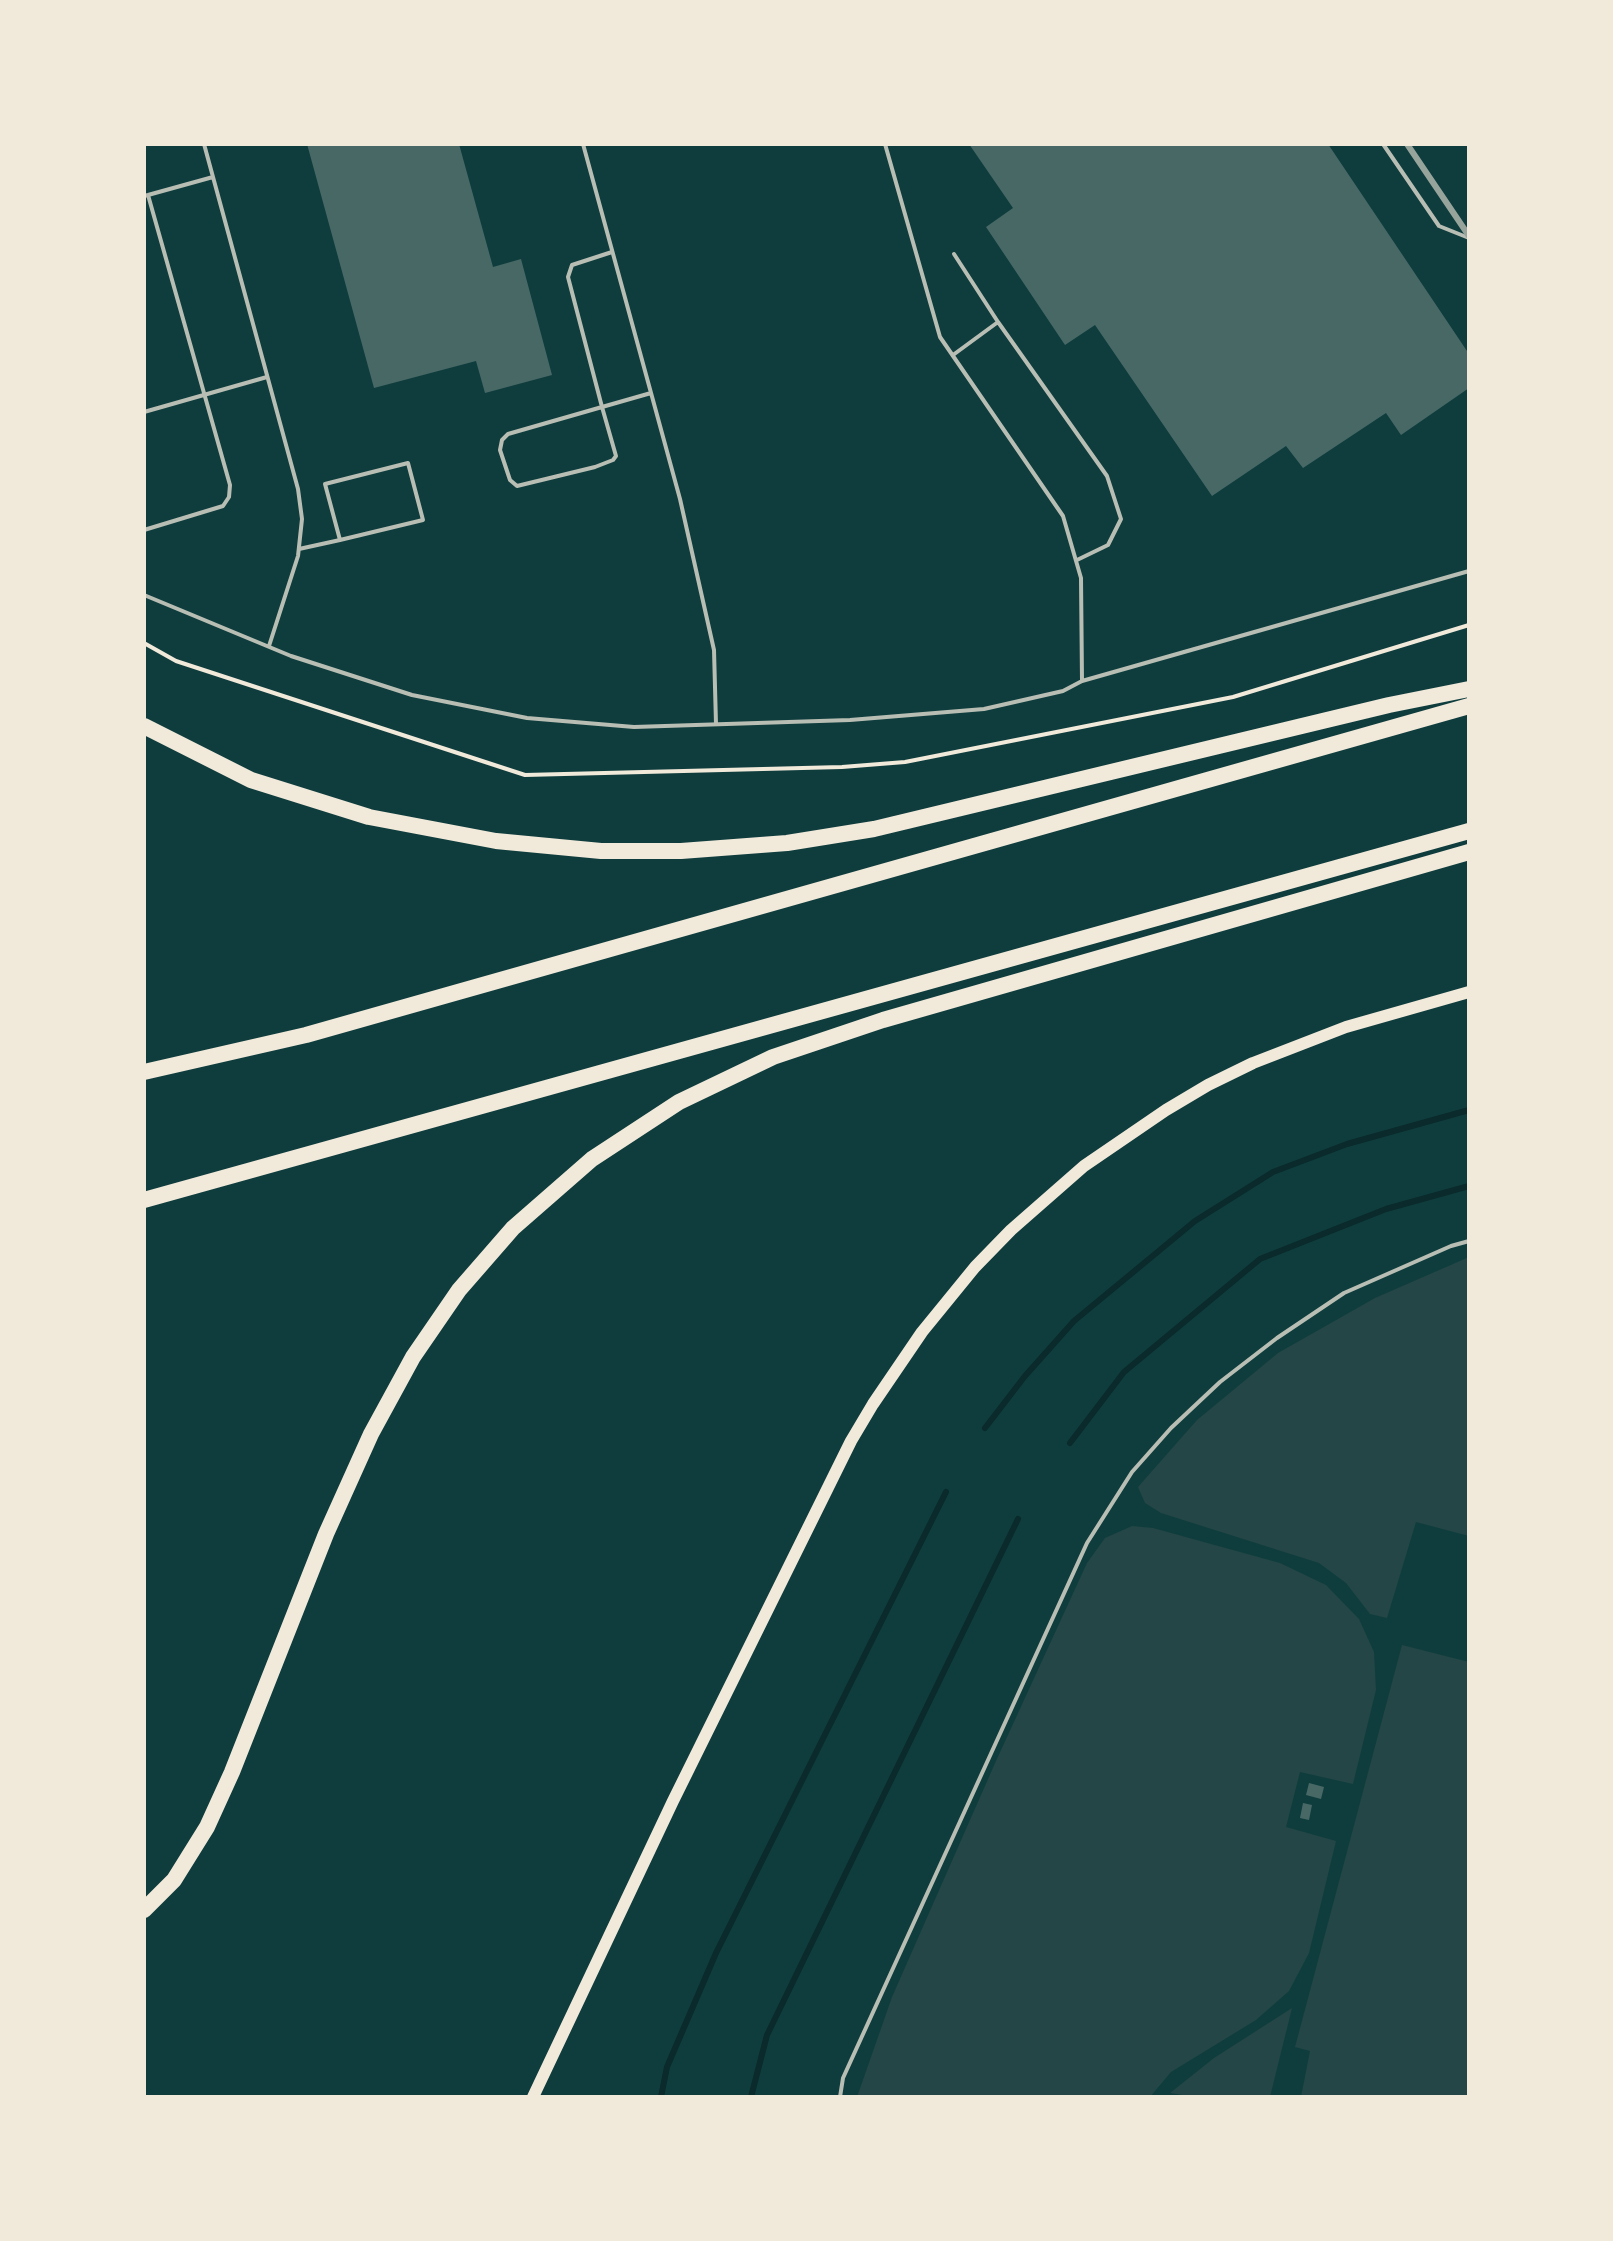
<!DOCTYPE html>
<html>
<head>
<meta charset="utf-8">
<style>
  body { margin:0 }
  #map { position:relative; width:1613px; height:2241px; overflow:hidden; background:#0f3d3e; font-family:Figtree,sans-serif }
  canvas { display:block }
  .frame { position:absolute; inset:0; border:146px solid #f1e9da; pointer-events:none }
</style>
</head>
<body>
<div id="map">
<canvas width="1613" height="2241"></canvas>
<div class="frame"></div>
</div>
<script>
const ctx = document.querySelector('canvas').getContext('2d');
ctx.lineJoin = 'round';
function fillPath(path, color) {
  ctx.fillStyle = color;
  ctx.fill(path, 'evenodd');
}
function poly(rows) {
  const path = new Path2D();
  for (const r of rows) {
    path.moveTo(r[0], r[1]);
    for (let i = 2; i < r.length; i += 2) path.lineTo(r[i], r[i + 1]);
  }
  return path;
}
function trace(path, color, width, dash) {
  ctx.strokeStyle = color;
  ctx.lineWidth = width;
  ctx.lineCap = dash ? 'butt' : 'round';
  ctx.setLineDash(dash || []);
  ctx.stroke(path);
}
const green = poly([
  [1469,1257,1469,1536,1416,1522,1387,1618,1370,1614,1346,1583,1319,1563,1161,1513,1145,1503,1138,1487,1197,1420,1278,1353,1375,1298],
  [1132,1526,1153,1528,1280,1563,1326,1585,1359,1619,1374,1652,1376,1690,1353,1784,1300,1772,1286,1827,1336,1841,1309,1953,1289,1991,1256,2020,1171,2072,1150,2097,857,2097,892,1997,996,1761,1087,1563,1105,1538],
  [1402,1645,1469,1662,1469,2097,1301,2097,1310,2051,1295,2047],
  [1292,2008,1270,2097,1195,2097,1170,2093,1214,2058]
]);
const stream = poly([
  [985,1428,1025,1376,1074,1321,1195,1221,1273,1172,1347,1144,1469,1110],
  [1070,1443,1124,1372,1260,1259,1386,1209,1469,1186],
  [661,2097,667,2067,716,1953,946,1492],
  [751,2097,767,2035,1018,1519]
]);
const building = poly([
  [307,144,459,144,493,267,521,259,552,375,485,393,476,361,374,388],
  [969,144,1328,144,1469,354,1469,388,1401,435,1386,413,1303,468,1286,446,1212,496,1095,325,1065,345,986,227,1013,208],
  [1309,1783,1324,1787,1321,1799,1306,1795],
  [1303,1803,1312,1805,1309,1820,1300,1818]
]);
const path = poly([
  [144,643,176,661,525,775,842,767,905,762,1233,697,1469,625]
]);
const service = poly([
  [204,144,298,489,302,519,298,556,269,646],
  [583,144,680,499,714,650,716,724],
  [885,144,940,337,1063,516,1081,578,1082,681],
  [1383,144,1439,226,1469,238],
  [148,195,213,177],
  [144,196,148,195,230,485,229,497,223,506,144,530],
  [612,252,572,265,568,277,602,407,616,456,613,460,595,467,517,486,510,480,500,450,502,440,508,434,602,407,651,393],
  [954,254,998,322],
  [953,355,998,322,1107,476,1121,519,1108,545,1077,560],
  [144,412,267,377],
  [299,549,340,540,423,520,408,463,325,484,340,540],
  [144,595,291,656,412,695,527,718,634,727,850,720,984,709,1063,691,1082,681,1469,571],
  [840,2097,843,2078,1087,1543,1132,1472,1171,1428,1220,1382,1277,1338,1344,1293,1451,1246,1469,1241]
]);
const secondary = poly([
  [533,2097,673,1801,851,1441,873,1404,922,1332,975,1267,1011,1230,1084,1166,1166,1110,1208,1085,1253,1063,1346,1027,1469,992]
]);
const motorway = poly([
  [144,726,251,780,369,817,496,841,601,851,681,851,787,843,874,829,1389,705,1469,689],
  [144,1072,306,1035,1469,706],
  [144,1200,1469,831],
  [144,1910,174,1880,207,1827,232,1772,326,1534,371,1434,413,1357,459,1290,513,1228,592,1159,679,1102,773,1057,883,1020,1469,852]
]);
const rail = poly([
  [1407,144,1469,236]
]);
fillPath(green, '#244646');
trace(stream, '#0a2a2b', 6);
fillPath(building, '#486865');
trace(path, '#f1e9da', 4);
trace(service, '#b8beb3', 4);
trace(secondary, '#f1e9da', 12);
trace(motorway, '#f1e9da', 16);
trace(rail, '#97a49c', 6);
</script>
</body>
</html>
